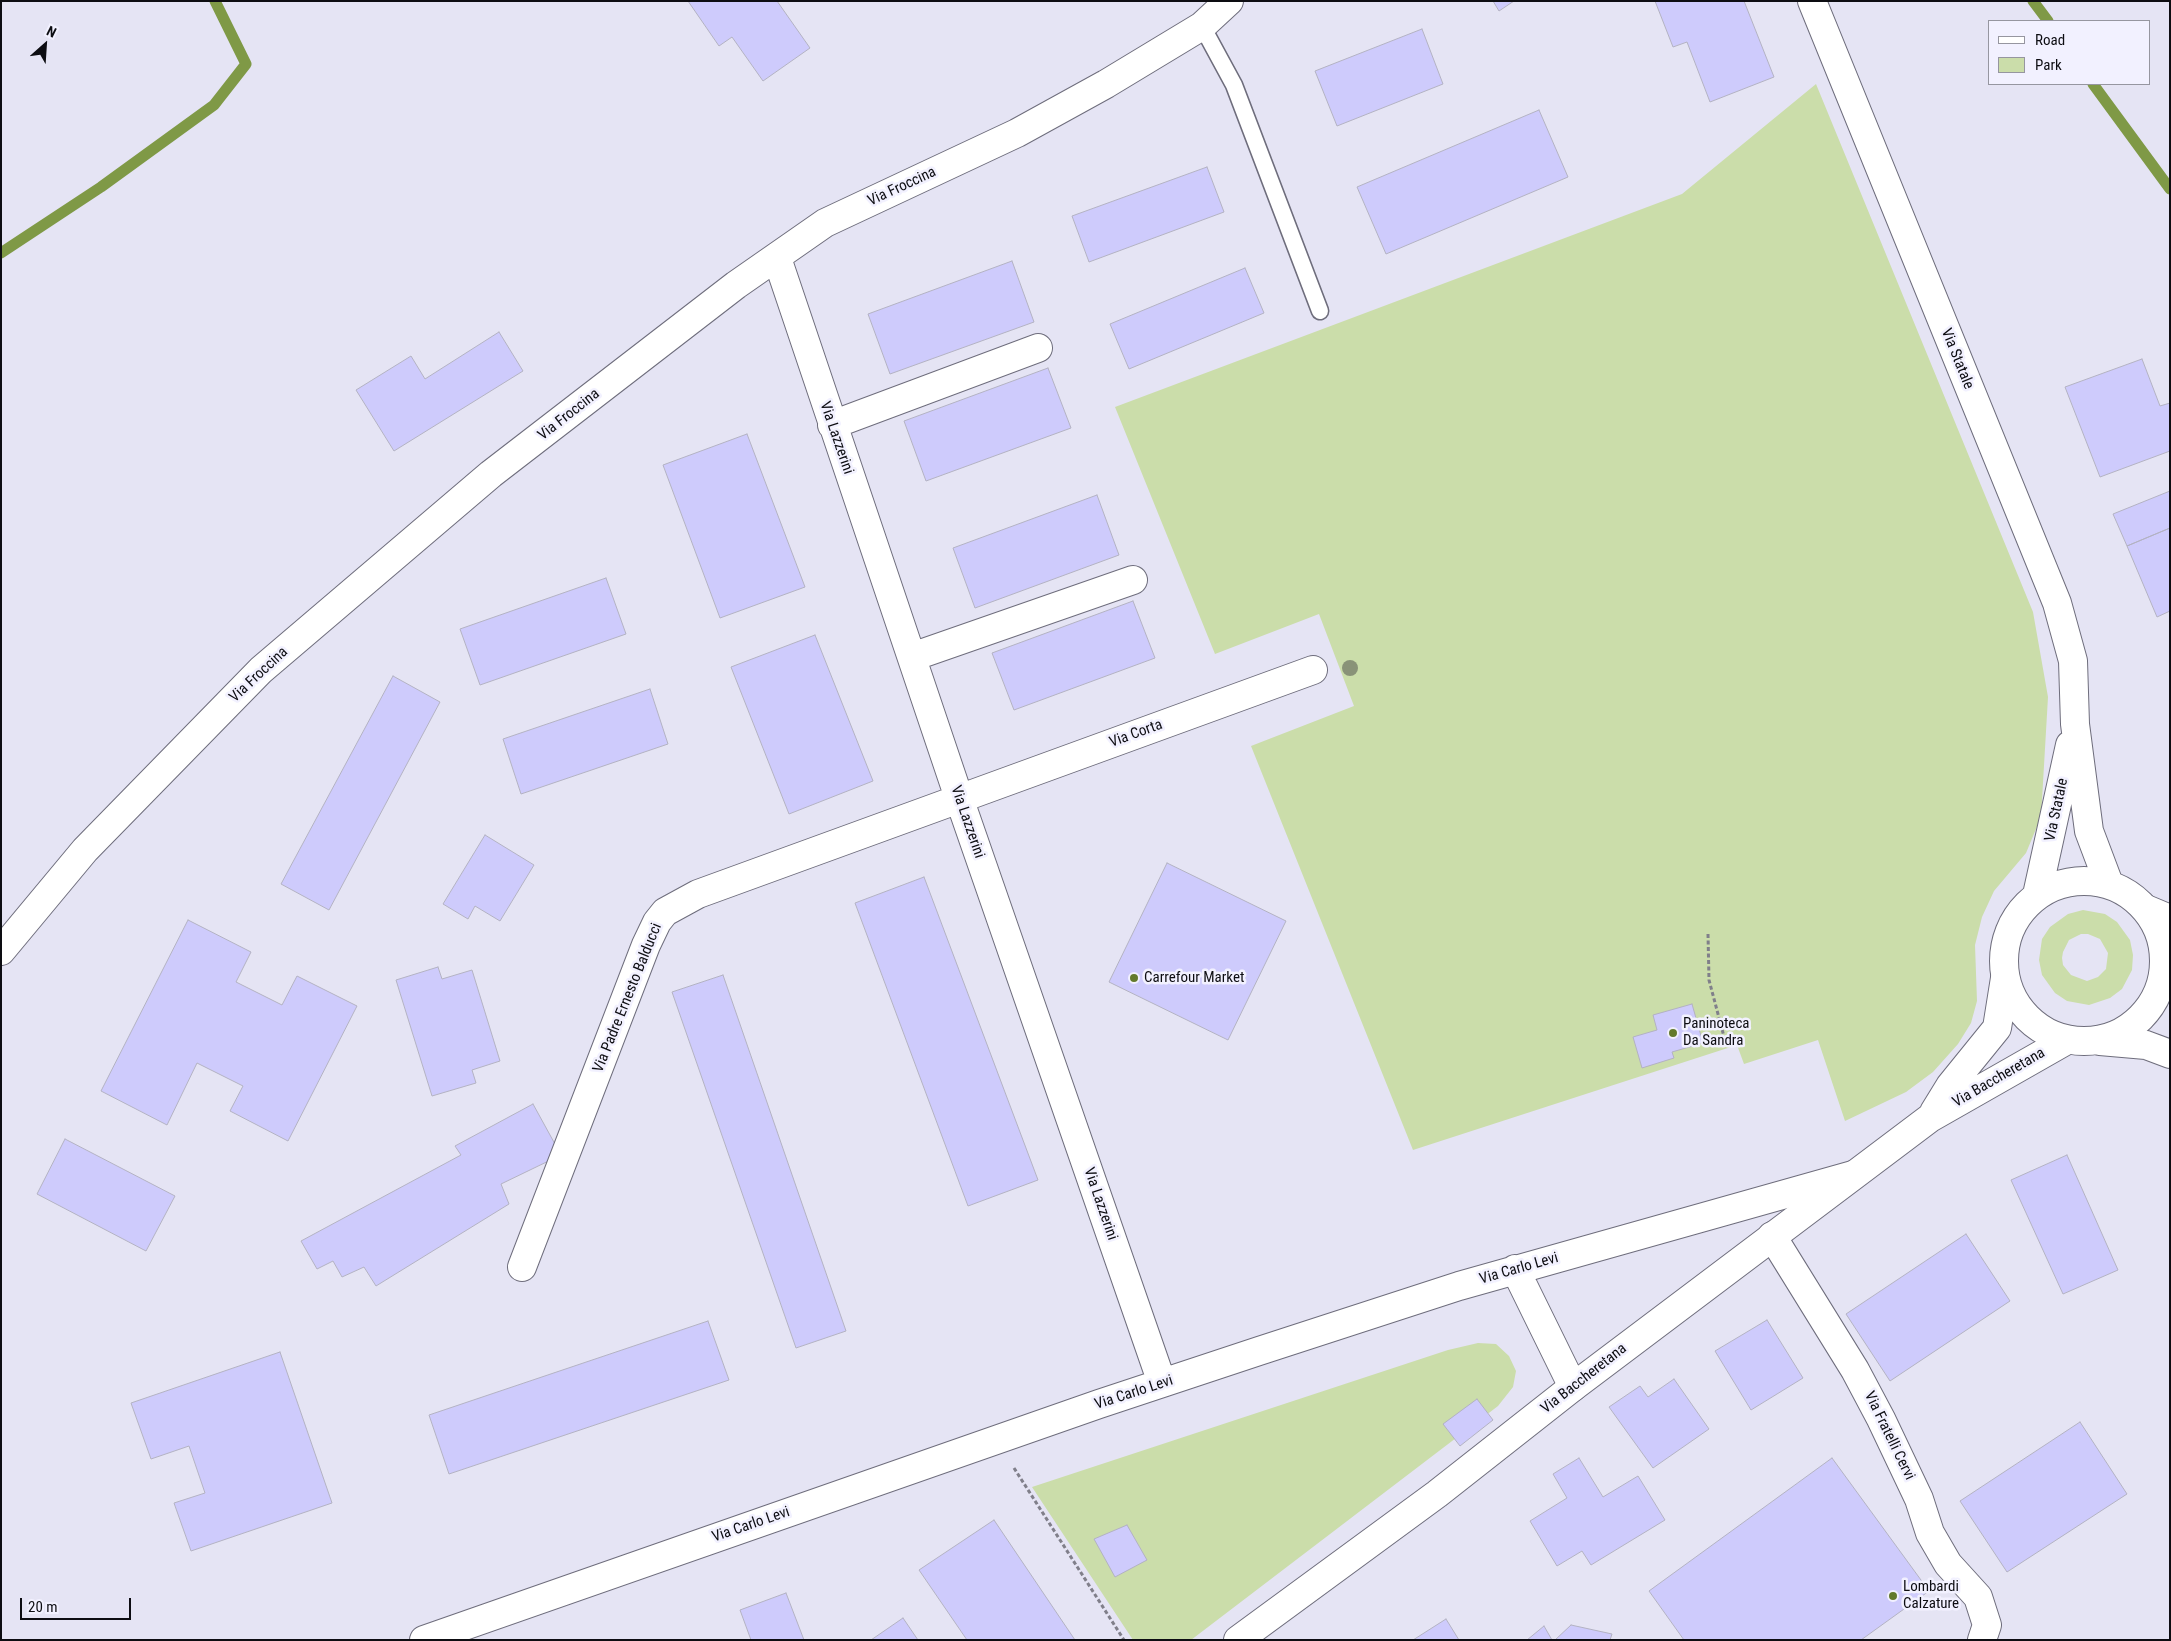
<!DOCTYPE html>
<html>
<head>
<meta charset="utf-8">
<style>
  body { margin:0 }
  #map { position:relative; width:2171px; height:1641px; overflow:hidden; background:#e5e4f4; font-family:"Roboto Condensed",sans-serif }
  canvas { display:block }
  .frame { position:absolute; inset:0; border:2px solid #0d0d12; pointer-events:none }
  .legend { position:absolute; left:1988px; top:20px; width:162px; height:65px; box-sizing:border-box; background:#f2f1ff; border:1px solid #9696a0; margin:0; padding:6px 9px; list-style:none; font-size:15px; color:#0d0d12 }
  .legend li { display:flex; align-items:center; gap:10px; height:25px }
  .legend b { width:25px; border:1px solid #9696a0 }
  .north { position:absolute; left:20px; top:20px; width:50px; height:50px; -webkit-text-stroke:4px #f2f1ff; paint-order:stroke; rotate:26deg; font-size:14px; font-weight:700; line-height:20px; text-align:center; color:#0d0d12 }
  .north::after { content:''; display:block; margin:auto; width:18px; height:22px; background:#0d0d12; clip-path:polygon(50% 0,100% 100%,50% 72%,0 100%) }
  .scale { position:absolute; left:20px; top:1598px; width:111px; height:22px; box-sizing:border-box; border:2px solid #0d0d12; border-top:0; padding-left:6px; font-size:15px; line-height:18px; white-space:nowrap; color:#0d0d12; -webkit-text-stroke:4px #f2f1ff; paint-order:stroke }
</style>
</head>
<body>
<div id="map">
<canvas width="2171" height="1641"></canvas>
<div class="frame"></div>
<ul class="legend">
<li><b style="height:6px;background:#fff"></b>Road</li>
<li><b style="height:14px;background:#cbddaa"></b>Park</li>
</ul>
<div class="north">N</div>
<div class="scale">20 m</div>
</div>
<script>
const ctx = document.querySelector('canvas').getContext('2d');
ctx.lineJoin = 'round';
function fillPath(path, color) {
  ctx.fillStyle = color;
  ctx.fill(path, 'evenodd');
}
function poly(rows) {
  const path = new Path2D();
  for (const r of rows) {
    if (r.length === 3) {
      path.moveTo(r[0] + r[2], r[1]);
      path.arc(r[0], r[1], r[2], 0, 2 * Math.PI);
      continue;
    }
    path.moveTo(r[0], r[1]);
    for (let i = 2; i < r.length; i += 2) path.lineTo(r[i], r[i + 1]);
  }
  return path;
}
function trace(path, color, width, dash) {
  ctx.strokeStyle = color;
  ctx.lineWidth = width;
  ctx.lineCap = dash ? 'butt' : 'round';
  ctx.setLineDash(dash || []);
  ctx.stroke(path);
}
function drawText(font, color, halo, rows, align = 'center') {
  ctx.font = font + ' "Roboto Condensed",sans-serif';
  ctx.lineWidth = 5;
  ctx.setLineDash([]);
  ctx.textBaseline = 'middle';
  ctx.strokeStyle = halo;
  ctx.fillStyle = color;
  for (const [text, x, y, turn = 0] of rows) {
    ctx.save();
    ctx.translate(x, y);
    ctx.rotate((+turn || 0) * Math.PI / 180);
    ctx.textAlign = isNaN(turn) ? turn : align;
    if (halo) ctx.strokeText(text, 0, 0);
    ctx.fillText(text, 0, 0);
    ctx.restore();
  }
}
const green = poly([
  [1816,84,2033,612,2048,697,2041,817,2026,853,1994,891,1982,917,1975,945,1977,1001,1971,1023,1958,1044,1933,1072,1906,1092,1845,1121,1818,1040,1744,1064,1737,1045,1413,1150,1251,746,1354,706,1319,614,1215,654,1115,407,1682,194],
  [2083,910,2105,914,2117,922,2130,940,2133,955,2132,970,2122,989,2110,998,2089,1005,2067,1001,2055,993,2042,975,2039,960,2042,939,2050,927,2068,914],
  [2081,934,2088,934,2100,939,2108,953,2106,969,2098,977,2087,981,2071,975,2063,965,2062,958,2063,952,2069,940],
  [1478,1343,1496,1344,1509,1356,1516,1371,1513,1387,1498,1406,1191,1640,1133,1640,1032,1487,1448,1350]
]);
const stream = poly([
  [2033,1,2048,21],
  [2093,84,2170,189],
  [1,253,101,187,214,105,246,64,215,1]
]);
const building = poly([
  [688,1,777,1,810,48,763,81,732,37,719,46,688,1],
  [1493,1,1514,1,1499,11,1493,1],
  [1655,1,1744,1,1774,77,1710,102,1687,42,1673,47,1655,1],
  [1422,29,1443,84,1337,126,1315,71,1422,29],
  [1539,110,1568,177,1386,254,1357,187,1539,110],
  [1207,167,1224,212,1089,262,1072,216,1207,167],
  [1012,261,1034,322,890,374,868,314,1012,261],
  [1245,268,1264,313,1129,369,1110,324,1245,268],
  [499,332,523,371,394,451,356,390,411,356,425,379,499,332],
  [2142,359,2160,406,2170,403,2170,451,2100,477,2065,387,2142,359],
  [1048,368,1071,428,926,481,904,421,1048,368],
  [747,434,805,587,720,618,663,465,747,434],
  [2170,491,2170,528,2127,546,2113,514,2170,491],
  [1097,495,1119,555,975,608,953,548,1097,495],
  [2170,528,2170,611,2157,617,2127,546,2170,528],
  [606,578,626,634,480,685,460,629,606,578],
  [1133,601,1155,658,1014,710,992,653,1133,601],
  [815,635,873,781,789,814,731,667,815,635],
  [393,676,440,702,329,910,281,884,393,676],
  [650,689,668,744,521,794,503,739,650,689],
  [485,835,534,865,500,921,475,906,468,919,443,904,485,835],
  [1167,863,1286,921,1228,1040,1109,982,1167,863],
  [924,877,1038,1180,968,1206,855,903,924,877],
  [188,920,251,952,236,982,282,1005,297,976,357,1006,288,1141,230,1111,243,1086,197,1063,167,1125,101,1091,188,920],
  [438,967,442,979,472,970,500,1061,472,1070,476,1083,432,1096,396,980,438,967],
  [723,975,846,1331,796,1348,672,992,723,975],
  [1692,1004,1703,1043,1672,1052,1674,1058,1642,1068,1633,1037,1657,1030,1653,1015,1692,1004],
  [533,1104,561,1155,501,1184,509,1204,376,1286,364,1267,342,1277,333,1261,317,1269,301,1241,461,1155,455,1146,533,1104],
  [65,1139,175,1196,146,1251,37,1194,65,1139],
  [2067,1155,2118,1270,2063,1294,2011,1180,2067,1155],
  [1966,1234,2010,1301,1890,1381,1846,1314,1966,1234],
  [1767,1320,1803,1378,1751,1410,1715,1351,1767,1320],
  [708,1321,729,1380,449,1474,429,1415,708,1321],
  [280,1352,332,1503,191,1551,174,1503,205,1493,189,1446,151,1459,131,1403,280,1352],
  [1674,1379,1709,1429,1653,1468,1609,1407,1640,1386,1648,1397,1674,1379],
  [1477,1399,1493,1420,1460,1446,1443,1424,1477,1399],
  [2080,1422,2127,1494,2007,1572,1960,1501,2080,1422],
  [1579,1458,1603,1497,1638,1476,1665,1520,1591,1565,1582,1551,1557,1566,1530,1521,1567,1498,1553,1474,1579,1458],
  [1832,1458,1929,1591,1861,1640,1684,1640,1649,1591,1832,1458],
  [994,1520,1075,1640,967,1640,919,1570,994,1520],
  [1127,1525,1147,1560,1115,1577,1094,1539,1127,1525],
  [786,1593,804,1640,751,1640,740,1610,786,1593],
  [903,1618,918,1640,871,1640,903,1618],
  [1446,1619,1459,1640,1413,1640,1446,1619],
  [1571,1625,1612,1634,1610,1640,1555,1640,1571,1625],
  [1544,1626,1552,1640,1527,1640,1544,1626]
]);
const path = poly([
  [1708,934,1709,980,1727,1048],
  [1014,1468,1124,1640]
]);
const lane = poly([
  [1202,26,1234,85,1320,311]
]);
const street = poly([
  [777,258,959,798,1162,1383],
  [832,425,1038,348],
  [912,657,1133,580],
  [2146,909,2170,919],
  [1,951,85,850,261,670,491,474,736,285,825,223,1017,133,1106,84,1202,26,1229,1],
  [2162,984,2170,981],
  [1772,1236,1855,1370,1881,1419,1919,1499,1930,1533,1948,1564,1978,1597,1987,1625,1982,1640],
  [522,1267,646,945,657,922,665,912,698,894,1313,670],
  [1515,1269,1573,1387],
  [424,1640,1099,1404,1259,1351,1459,1286,1853,1175]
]);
const secondary = poly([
  [1934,1112,1950,1086,1997,1028,2005,978],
  [1238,1640,1437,1494,1573,1387,1930,1118,2067,1040]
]);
const primary = poly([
  [1812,1,2057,603,2073,661,2075,724,2089,831,2109,884],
  [2084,961,80],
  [2037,895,2070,745],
  [2100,1041,2146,1045,2170,1054]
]);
const trees = [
  [1350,668]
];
const markers = [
  [1134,978,5,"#637a2c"],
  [1673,1033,5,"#637a2c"],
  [1893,1596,5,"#637a2c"]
];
const streetNames = [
  ["Via Froccina",902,187,-25],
  ["Via Statale",1957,359,68],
  ["Via Froccina",569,415,-38],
  ["Via Lazzerini",836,438,71],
  ["Via Froccina",259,675,-43],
  ["Via Corta",1136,734,-20],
  ["Via Statale",2057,810,-78],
  ["Via Lazzerini",967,822,71],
  ["Via Padre Ernesto Balducci",628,998,-68],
  ["Via Baccheretana",1999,1078,-30],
  ["Via Lazzerini",1100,1204,71],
  ["Via Carlo Levi",1519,1269,-16],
  ["Via Baccheretana",1584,1379,-38],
  ["Via Carlo Levi",1134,1393,-18],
  ["Via Fratelli Cervi",1889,1436,64],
  ["Via Carlo Levi",751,1525,-19]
];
const poiNames = [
  ["Carrefour Market",1144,978],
  ["Paninoteca",1683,1024],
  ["Da Sandra",1683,1041],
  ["Lombardi",1903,1587],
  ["Calzature",1903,1604]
];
fillPath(green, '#cbddaa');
trace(stream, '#7f9946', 11);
fillPath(building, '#cecbfc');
trace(building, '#b3b2c2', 1);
trace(lane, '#6e6d7c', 19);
trace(street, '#6e6d7c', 30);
trace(secondary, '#6e6d7c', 30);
trace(primary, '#6e6d7c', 30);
trace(path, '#807f8a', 3, [4, 2.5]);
trace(lane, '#fff', 16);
trace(street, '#fff', 28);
trace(secondary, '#fff', 28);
trace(primary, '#fff', 28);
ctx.fillStyle = '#899278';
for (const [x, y] of trees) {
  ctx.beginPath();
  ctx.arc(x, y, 8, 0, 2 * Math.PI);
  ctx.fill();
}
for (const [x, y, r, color] of markers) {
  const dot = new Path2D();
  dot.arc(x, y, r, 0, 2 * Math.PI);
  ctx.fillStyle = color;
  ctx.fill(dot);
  trace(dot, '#f2f1ff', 2);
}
drawText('15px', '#0d0d12', '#f2f1ff', streetNames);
drawText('15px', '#0d0d12', '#f2f1ff', poiNames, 'left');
</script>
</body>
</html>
